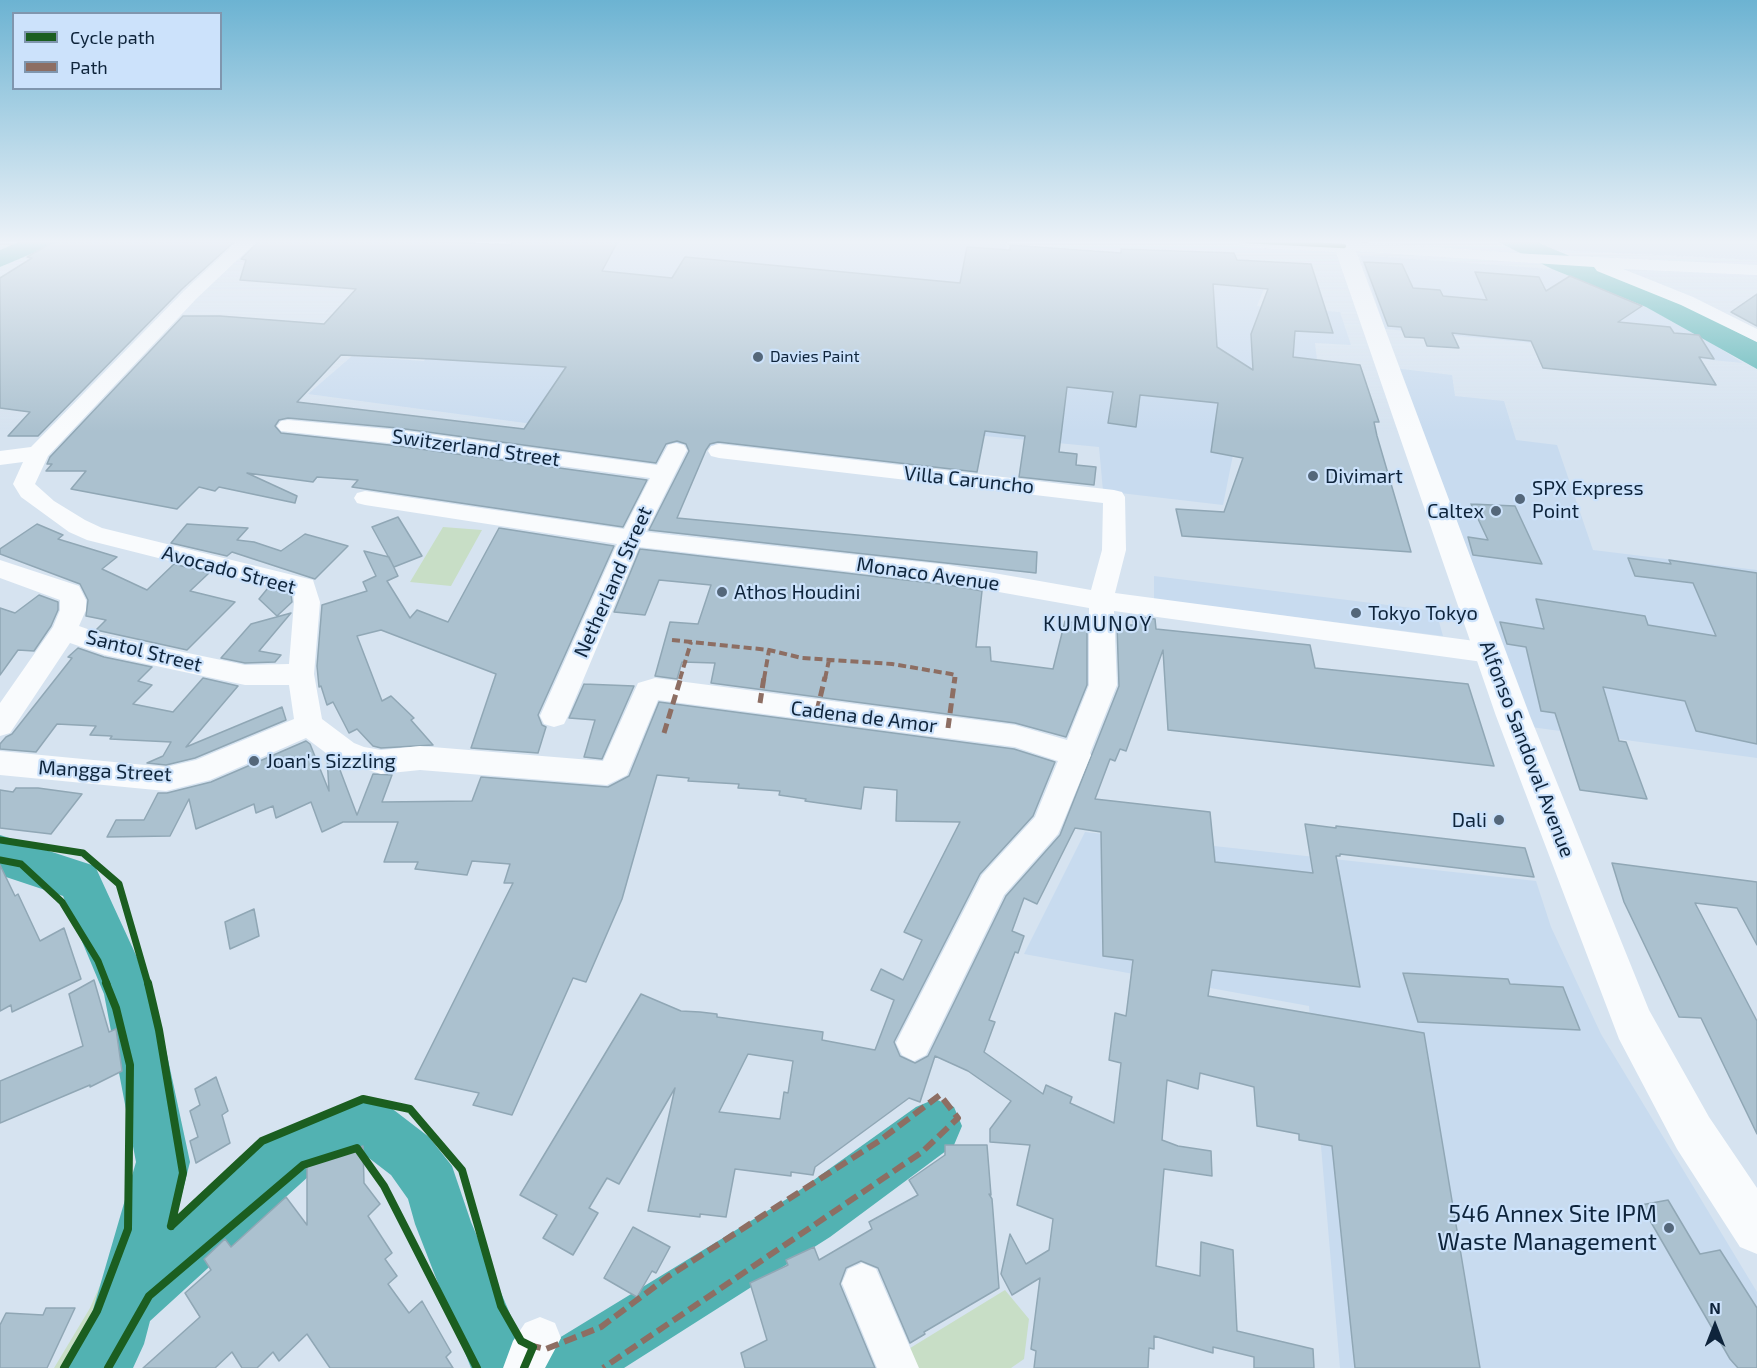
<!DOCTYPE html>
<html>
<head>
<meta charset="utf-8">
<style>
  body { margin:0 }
  #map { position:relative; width:1757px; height:1368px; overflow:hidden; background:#d6e3f0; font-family:"Exo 2",sans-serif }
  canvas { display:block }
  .legend { position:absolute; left:12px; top:12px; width:210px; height:78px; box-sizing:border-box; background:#cce2fb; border:2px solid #8096ae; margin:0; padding:8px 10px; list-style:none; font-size:18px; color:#0e243b }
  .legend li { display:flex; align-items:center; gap:12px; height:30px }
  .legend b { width:30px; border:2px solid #8096ae }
  .north { position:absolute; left:1685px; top:1296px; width:60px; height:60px; -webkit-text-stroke:4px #cce2fb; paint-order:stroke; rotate:0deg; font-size:16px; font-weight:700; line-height:24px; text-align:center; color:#0e243b }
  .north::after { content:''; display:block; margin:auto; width:21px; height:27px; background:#0e243b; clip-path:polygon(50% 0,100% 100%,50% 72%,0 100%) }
</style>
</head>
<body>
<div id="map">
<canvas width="1757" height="1368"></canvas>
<ul class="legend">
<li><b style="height:8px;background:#1b5e20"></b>Cycle path</li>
<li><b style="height:8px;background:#8d6e63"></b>Path</li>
</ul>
<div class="north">N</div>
</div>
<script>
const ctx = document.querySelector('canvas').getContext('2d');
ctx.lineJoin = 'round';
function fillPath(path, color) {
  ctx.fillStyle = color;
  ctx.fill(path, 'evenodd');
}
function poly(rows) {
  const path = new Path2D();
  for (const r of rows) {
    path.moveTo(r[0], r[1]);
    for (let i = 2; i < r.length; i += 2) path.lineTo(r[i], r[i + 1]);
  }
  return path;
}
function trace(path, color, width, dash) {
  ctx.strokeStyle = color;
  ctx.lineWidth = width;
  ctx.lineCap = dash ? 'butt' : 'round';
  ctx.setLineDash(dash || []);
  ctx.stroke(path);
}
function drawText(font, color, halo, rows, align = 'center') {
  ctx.font = font + ' "Exo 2",sans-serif';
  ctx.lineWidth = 4.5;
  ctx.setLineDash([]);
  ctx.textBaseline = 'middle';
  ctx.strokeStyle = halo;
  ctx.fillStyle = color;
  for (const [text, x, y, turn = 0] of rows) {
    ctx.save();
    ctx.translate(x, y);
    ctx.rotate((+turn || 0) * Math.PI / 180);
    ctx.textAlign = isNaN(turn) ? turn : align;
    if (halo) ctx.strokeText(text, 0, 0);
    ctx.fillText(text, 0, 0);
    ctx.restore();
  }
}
const built = poly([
  [507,241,1007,241,1004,265,1264,289,1257,306,1340,312,1351,345,1315,343,1326,436,1240,420,1223,505,1103,491,1099,447,944,432,732,407,713,448,308,394,352,356,424,361],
  [1534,241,1757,241,1757,260,1555,250],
  [1360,255,1552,269,1646,307,1699,335,1743,363,1385,329],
  [1394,368,1452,375,1455,396,1504,401,1516,440,1557,445,1593,550,1757,570,1757,758,1531,727,1462,535],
  [1154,576,1436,611,1443,636,1154,599],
  [1085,832,1536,881,1551,927,1601,1034,1757,1292,1757,1368,1340,1368,1309,1006,1024,954]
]);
const green = poly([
  [443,527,482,530,451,586,410,582],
  [112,1258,128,1258,111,1307,77,1368,54,1368,90,1308],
  [1005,1290,1029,1319,1024,1359,1011,1368,908,1368,902,1353]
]);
const water = poly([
  [1496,241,1534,241,1675,300,1757,342,1757,369,1646,307,1552,269]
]);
const river = poly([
  [21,241,53,241,50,246,0,267,0,250,21,241],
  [0,835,95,866,146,977,154,994,190,1162,175,1221,274,1135,371,1099,390,1107,429,1137,452,1166,471,1222,533,1368,471,1368,415,1224,408,1199,391,1175,365,1155,310,1175,150,1321,144,1344,133,1368,63,1368,72,1346,88,1327,136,1162,104,994,63,896,0,875,0,835],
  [935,1099,954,1107,962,1126,954,1145,830,1237,624,1368,537,1368,546,1346,790,1197,916,1107,935,1099]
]);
const building = poly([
  [59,241,234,242,182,289,38,436,8,436,30,412,0,408,0,278,32,258,27,257,50,244,59,241],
  [259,241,423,241,511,245,514,241,618,241,602,271,672,278,685,257,960,283,967,247,1010,250,1010,245,1121,253,1121,249,1234,253,1237,260,1311,264,1333,333,1295,331,1293,357,1360,365,1379,422,1374,422,1377,436,1411,552,1182,536,1176,509,1224,512,1243,458,1211,452,1218,403,1140,395,1136,427,1108,423,1113,392,1067,387,1059,452,1077,454,1076,465,1096,467,1094,485,1019,477,1025,436,985,431,977,472,718,442,710,444,706,450,677,518,1037,552,1036,573,649,530,689,451,686,444,677,441,666,444,656,463,398,428,288,418,279,420,275,426,281,433,398,446,647,480,623,527,352,487,358,480,317,477,313,482,247,473,297,496,295,503,219,487,215,491,199,487,177,509,71,489,86,471,46,471,52,464,47,464,50,457,183,316,220,316,324,324,356,289,240,280,246,260,241,259,259,241],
  [1213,284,1268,289,1251,334,1253,370,1217,347,1213,284],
  [341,355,432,359,566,367,524,429,297,402,341,355],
  [1364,262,1402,264,1413,288,1440,290,1443,296,1487,300,1475,272,1539,277,1546,291,1570,276,1642,306,1618,322,1670,327,1674,333,1699,335,1714,359,1699,357,1716,385,1543,368,1531,341,1452,333,1459,348,1427,346,1424,338,1405,337,1401,327,1388,326,1364,262],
  [1757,294,1757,326,1731,312,1757,294],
  [1471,504,1515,506,1542,564,1473,555,1468,537,1488,540,1471,504],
  [398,517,422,556,394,567,372,527,398,517],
  [37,524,63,535,58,539,117,557,102,569,147,590,174,564,209,573,190,591,235,602,187,650,96,630,106,620,86,616,88,600,80,584,0,554,0,549,37,524],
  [187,524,248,528,237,540,254,542,281,551,305,534,348,546,315,579,232,552,227,556,171,543,187,524],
  [499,528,614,546,538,715,542,725,546,727,538,753,471,748,496,674,381,630,357,636,382,701,391,696,414,718,411,720,433,745,381,748,373,746,357,729,349,733,333,702,327,705,321,686,319,687,317,666,322,605,367,591,363,582,376,576,364,551,389,557,398,576,387,581,410,618,417,610,448,622,499,528],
  [640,549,948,585,982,591,976,647,990,647,991,661,1053,669,1065,621,1087,625,1087,685,1066,737,1015,723,711,683,715,663,682,662,677,679,655,676,670,622,698,624,711,585,659,580,645,615,614,612,640,549],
  [1628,558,1671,564,1669,560,1757,573,1757,744,1696,731,1685,701,1603,687,1619,741,1626,742,1647,799,1580,790,1555,713,1541,711,1526,647,1507,644,1500,622,1544,629,1536,599,1645,616,1648,625,1716,636,1693,583,1635,576,1628,558],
  [268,588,291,594,292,602,277,616,259,599,268,588],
  [39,595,58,602,58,610,51,626,34,651,18,650,0,675,0,608,15,613,39,595],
  [291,613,259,651,281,655,275,662,245,663,221,658,251,624,291,613],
  [1132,616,1155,619,1156,629,1310,645,1315,668,1468,684,1494,766,1168,730,1163,650,1126,751,1120,749,1115,761,1110,759,1095,799,1210,812,1215,862,1313,873,1305,824,1336,828,1336,826,1525,848,1534,877,1340,854,1340,856,1336,856,1360,987,1212,970,1208,996,1424,1033,1480,1368,1355,1368,1332,1146,1299,1140,1299,1134,1257,1126,1254,1087,1200,1073,1198,1089,1167,1080,1162,1140,1178,1146,1211,1151,1212,1176,1164,1169,1156,1266,1200,1276,1201,1242,1233,1250,1237,1331,1313,1349,1314,1368,1254,1368,1254,1357,1213,1347,1213,1353,1154,1336,1154,1349,1149,1348,1148,1368,1034,1368,1036,1351,1031,1349,1040,1278,1012,1295,1001,1274,1010,1234,1026,1264,1049,1250,1053,1219,1017,1205,1030,1145,990,1142,990,1129,1011,1101,968,1071,935,1056,920,1102,909,1098,815,1167,813,1175,791,1172,791,1176,735,1169,726,1217,700,1214,700,1217,648,1211,675,1088,619,1184,607,1178,589,1208,598,1213,573,1255,543,1238,557,1215,520,1195,641,994,681,1011,700,1012,717,1014,717,1017,823,1032,822,1040,875,1050,894,1000,871,990,881,969,903,980,922,940,904,932,960,822,896,821,897,790,864,787,861,809,805,801,806,799,779,795,780,791,738,788,739,784,688,781,689,778,657,775,622,899,586,982,573,978,512,1115,473,1105,479,1093,415,1079,513,883,504,883,510,864,472,861,467,875,415,869,418,862,384,862,398,822,343,822,322,832,311,802,276,818,273,806,256,813,254,804,196,829,189,799,170,836,107,837,116,820,144,820,158,793,167,793,211,782,306,741,310,744,329,791,327,756,337,762,357,815,373,774,392,775,382,802,472,801,481,777,608,787,629,776,659,702,1014,749,1055,762,1033,816,980,874,894,1042,900,1056,915,1063,928,1056,1006,896,1060,835,1119,686,1117,625,1134,625,1132,616],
  [1075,828,1101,832,1103,956,1133,960,1126,1016,1115,1013,1109,1060,1121,1063,1114,1123,1070,1103,1072,1097,1046,1085,1043,1094,984,1052,995,1022,989,1020,1015,952,1018,953,1024,936,1012,931,1024,898,1037,904,1075,828],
  [748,1054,793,1061,788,1093,784,1092,780,1119,719,1112,748,1054],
  [78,648,104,657,152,667,138,681,152,685,133,704,173,712,203,678,238,686,186,747,282,707,286,720,195,758,166,765,147,763,163,756,171,742,110,739,112,736,90,735,96,726,57,724,36,752,0,749,0,744,6,737,12,734,72,658,68,657,78,648],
  [584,684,634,686,602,759,584,757,595,720,569,718,584,684],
  [16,788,38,788,82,794,51,834,0,828,0,790,13,792,16,788],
  [1612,863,1757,882,1757,945,1737,908,1695,903,1757,1021,1757,1134,1701,1018,1679,1017,1624,902,1612,863],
  [0,865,15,896,18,894,40,941,64,928,81,979,12,1012,11,1005,0,1011,0,865],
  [254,909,259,936,230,949,225,922,254,909],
  [1403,973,1508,979,1510,984,1563,987,1580,1030,1418,1022,1403,973],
  [94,980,109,1032,116,1029,122,1071,90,1087,90,1085,0,1123,0,1081,83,1046,69,994,94,980],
  [216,1077,228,1111,222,1115,230,1143,196,1163,190,1141,198,1137,190,1111,200,1105,195,1089,216,1077],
  [945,1145,987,1145,991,1195,989,1194,992,1199,999,1288,924,1332,925,1334,910,1343,878,1268,861,1261,846,1268,840,1284,875,1368,745,1368,741,1353,767,1340,750,1283,788,1265,786,1260,814,1247,819,1260,872,1229,869,1222,918,1195,909,1180,945,1155,945,1145],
  [363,1146,364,1183,380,1204,368,1216,392,1253,385,1259,397,1276,388,1284,409,1313,422,1301,451,1352,446,1357,453,1368,330,1368,307,1334,279,1361,273,1352,257,1368,242,1368,232,1352,215,1368,143,1368,200,1317,185,1293,211,1270,204,1259,225,1239,231,1247,286,1197,307,1225,307,1165,363,1146],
  [1668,1200,1700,1254,1720,1250,1757,1308,1757,1368,1738,1368,1730,1359,1641,1205,1668,1200],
  [633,1227,670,1247,656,1273,652,1271,637,1297,604,1278,633,1227],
  [46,1308,75,1308,47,1368,0,1368,0,1325,6,1313,43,1315,46,1308]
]);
const minor = poly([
  [238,241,257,241,196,299,48,456,35,484,54,501,85,520,102,528,313,580,320,602,314,674,322,719,354,743,364,747,381,750,420,746,603,761,638,683,655,678,1015,725,1067,740,1089,685,1089,608,948,583,639,547,568,716,564,724,554,727,544,724,540,716,617,544,365,505,357,503,354,498,357,493,365,491,624,529,650,478,398,444,281,431,277,426,281,421,288,420,398,430,657,465,668,445,676,443,684,445,687,450,646,532,948,565,1091,590,1102,550,1103,503,719,458,711,456,708,451,711,446,719,444,1114,490,1122,492,1125,497,1126,550,1115,593,1490,643,1499,646,1503,653,1499,660,1490,663,1114,611,1117,685,1090,753,1091,755,1062,825,1058,834,1004,895,926,1055,914,1061,902,1055,896,1043,902,1031,982,875,1035,817,1058,761,1015,747,658,700,627,775,607,785,420,770,381,774,334,759,306,738,210,780,166,791,0,775,0,751,166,767,196,760,294,719,289,685,245,685,105,655,70,643,10,733,0,736,0,703,53,627,60,610,60,600,0,578,0,560,79,586,86,600,86,610,79,626,107,636,245,665,289,664,294,602,293,592,87,540,69,532,21,497,13,484,23,462,0,465,0,451,31,447,184,291,238,241],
  [1344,241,1531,254,1757,265,1757,275,1623,269,1693,297,1757,329,1757,342,1681,305,1597,271,1594,267,1338,250,1335,246,1338,242,1344,241],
  [862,1263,876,1269,919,1368,877,1368,842,1283,848,1269,862,1263],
  [540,1317,555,1323,561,1338,545,1368,503,1368,513,1341,525,1323,540,1317]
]);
const major = poly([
  [1237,241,1348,241,1354,246,1530,716,1649,1010,1709,1117,1757,1188,1757,1254,1740,1247,1677,1149,1619,1039,1496,716,1336,252,1247,247,1240,245,1237,241]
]);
const quietFar2 = poly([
  [672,640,769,650,802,658,892,664,951,674,955,675,955,679],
  [680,679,691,642],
  [764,679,769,650],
  [825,679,829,660]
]);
const quietFar1 = poly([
  [760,703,764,677],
  [817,711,825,677],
  [948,728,955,677],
  [664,733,681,677]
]);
const quiet = poly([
  [528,1345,546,1349,601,1327,669,1276,879,1141,940,1095,958,1118,922,1152,603,1368]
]);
const cyclewayFar2 = poly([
  [1247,241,1344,246]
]);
const cyclewayFar1 = poly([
  [0,840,83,853,119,884,148,984],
  [0,860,21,864,62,902,98,961,107,984]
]);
const cycleway = poly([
  [148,983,159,1030,183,1173,171,1226],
  [171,1226,262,1141,363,1099,410,1109,462,1170,501,1306,521,1341,533,1347,524,1368],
  [64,1368,97,1311,128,1229,130,1065,116,1008,106,983],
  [108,1368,149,1296,303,1165,357,1148,384,1186,477,1368]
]);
const markers = [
  [758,357,6,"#54677a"],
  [1313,476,6,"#54677a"],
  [1520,499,6,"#54677a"],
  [1496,511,6,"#54677a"],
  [722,592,6,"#54677a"],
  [1356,613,6,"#54677a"],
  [254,761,6,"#54677a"],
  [1499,820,6,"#54677a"],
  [1669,1228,6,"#54677a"]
];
const farPoinames = [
  ["Davies Paint",770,357]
];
const streetNames = [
  ["Switzerland Street",476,448,8],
  ["Villa Caruncho",969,480,6],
  ["Avocado Street",229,570,15],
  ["Monaco Avenue",928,574,8],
  ["Netherland Street",613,582,-66],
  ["Santol Street",144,651,14],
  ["Cadena de Amor",864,717,7],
  ["Alfonso Sandoval Avenue",1527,749,69],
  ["Mangga Street",105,771,3]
];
const poiNames = [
  ["Divimart",1325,476],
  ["SPX Express",1532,488],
  ["Point",1532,511],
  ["Caltex",1484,511,"right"],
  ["Athos Houdini",734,592],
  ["Tokyo Tokyo",1368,613],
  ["Joan's Sizzling",266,761],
  ["Dali",1487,820,"right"]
];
const neighbourhoodNames = [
  ["KUMUNOY",1098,624]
];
const nearPoinames = [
  ["546 Annex Site IPM",1657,1214],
  ["Waste Management",1657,1242]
];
fillPath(built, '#c8dbef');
fillPath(green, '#c8dec6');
fillPath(water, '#52b2b2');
fillPath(river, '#52b2b2');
fillPath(building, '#abc1cf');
trace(building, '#90a7b5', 1.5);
fillPath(minor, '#f9fbfd');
fillPath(major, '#f9fbfd');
trace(quietFar2, '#8d6e63', 4, [8, 4]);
trace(quietFar1, '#8d6e63', 5, [10, 5]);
trace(quiet, '#8d6e63', 6, [13, 6]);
trace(cyclewayFar2, '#1b5e20', 4.5);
trace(cyclewayFar1, '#1b5e20', 7);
trace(cycleway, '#1b5e20', 8);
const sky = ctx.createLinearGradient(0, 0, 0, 432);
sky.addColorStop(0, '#6cb3d2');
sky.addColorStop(0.56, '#edf2f8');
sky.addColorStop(1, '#edf2f800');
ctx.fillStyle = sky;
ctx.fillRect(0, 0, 1757, 432);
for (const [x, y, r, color] of markers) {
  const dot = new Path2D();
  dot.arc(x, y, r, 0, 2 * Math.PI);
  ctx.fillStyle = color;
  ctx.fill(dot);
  trace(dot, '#cce2fb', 2);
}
drawText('16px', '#0e243b', '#cce2fb', farPoinames, 'left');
drawText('20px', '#0e243b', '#cce2fb', streetNames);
drawText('20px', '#0e243b', '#cce2fb', poiNames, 'left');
ctx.letterSpacing = '1.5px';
drawText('21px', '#0e243b', '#cce2fb', neighbourhoodNames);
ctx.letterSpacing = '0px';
drawText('24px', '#0e243b', '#cce2fb', nearPoinames, 'right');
</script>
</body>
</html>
